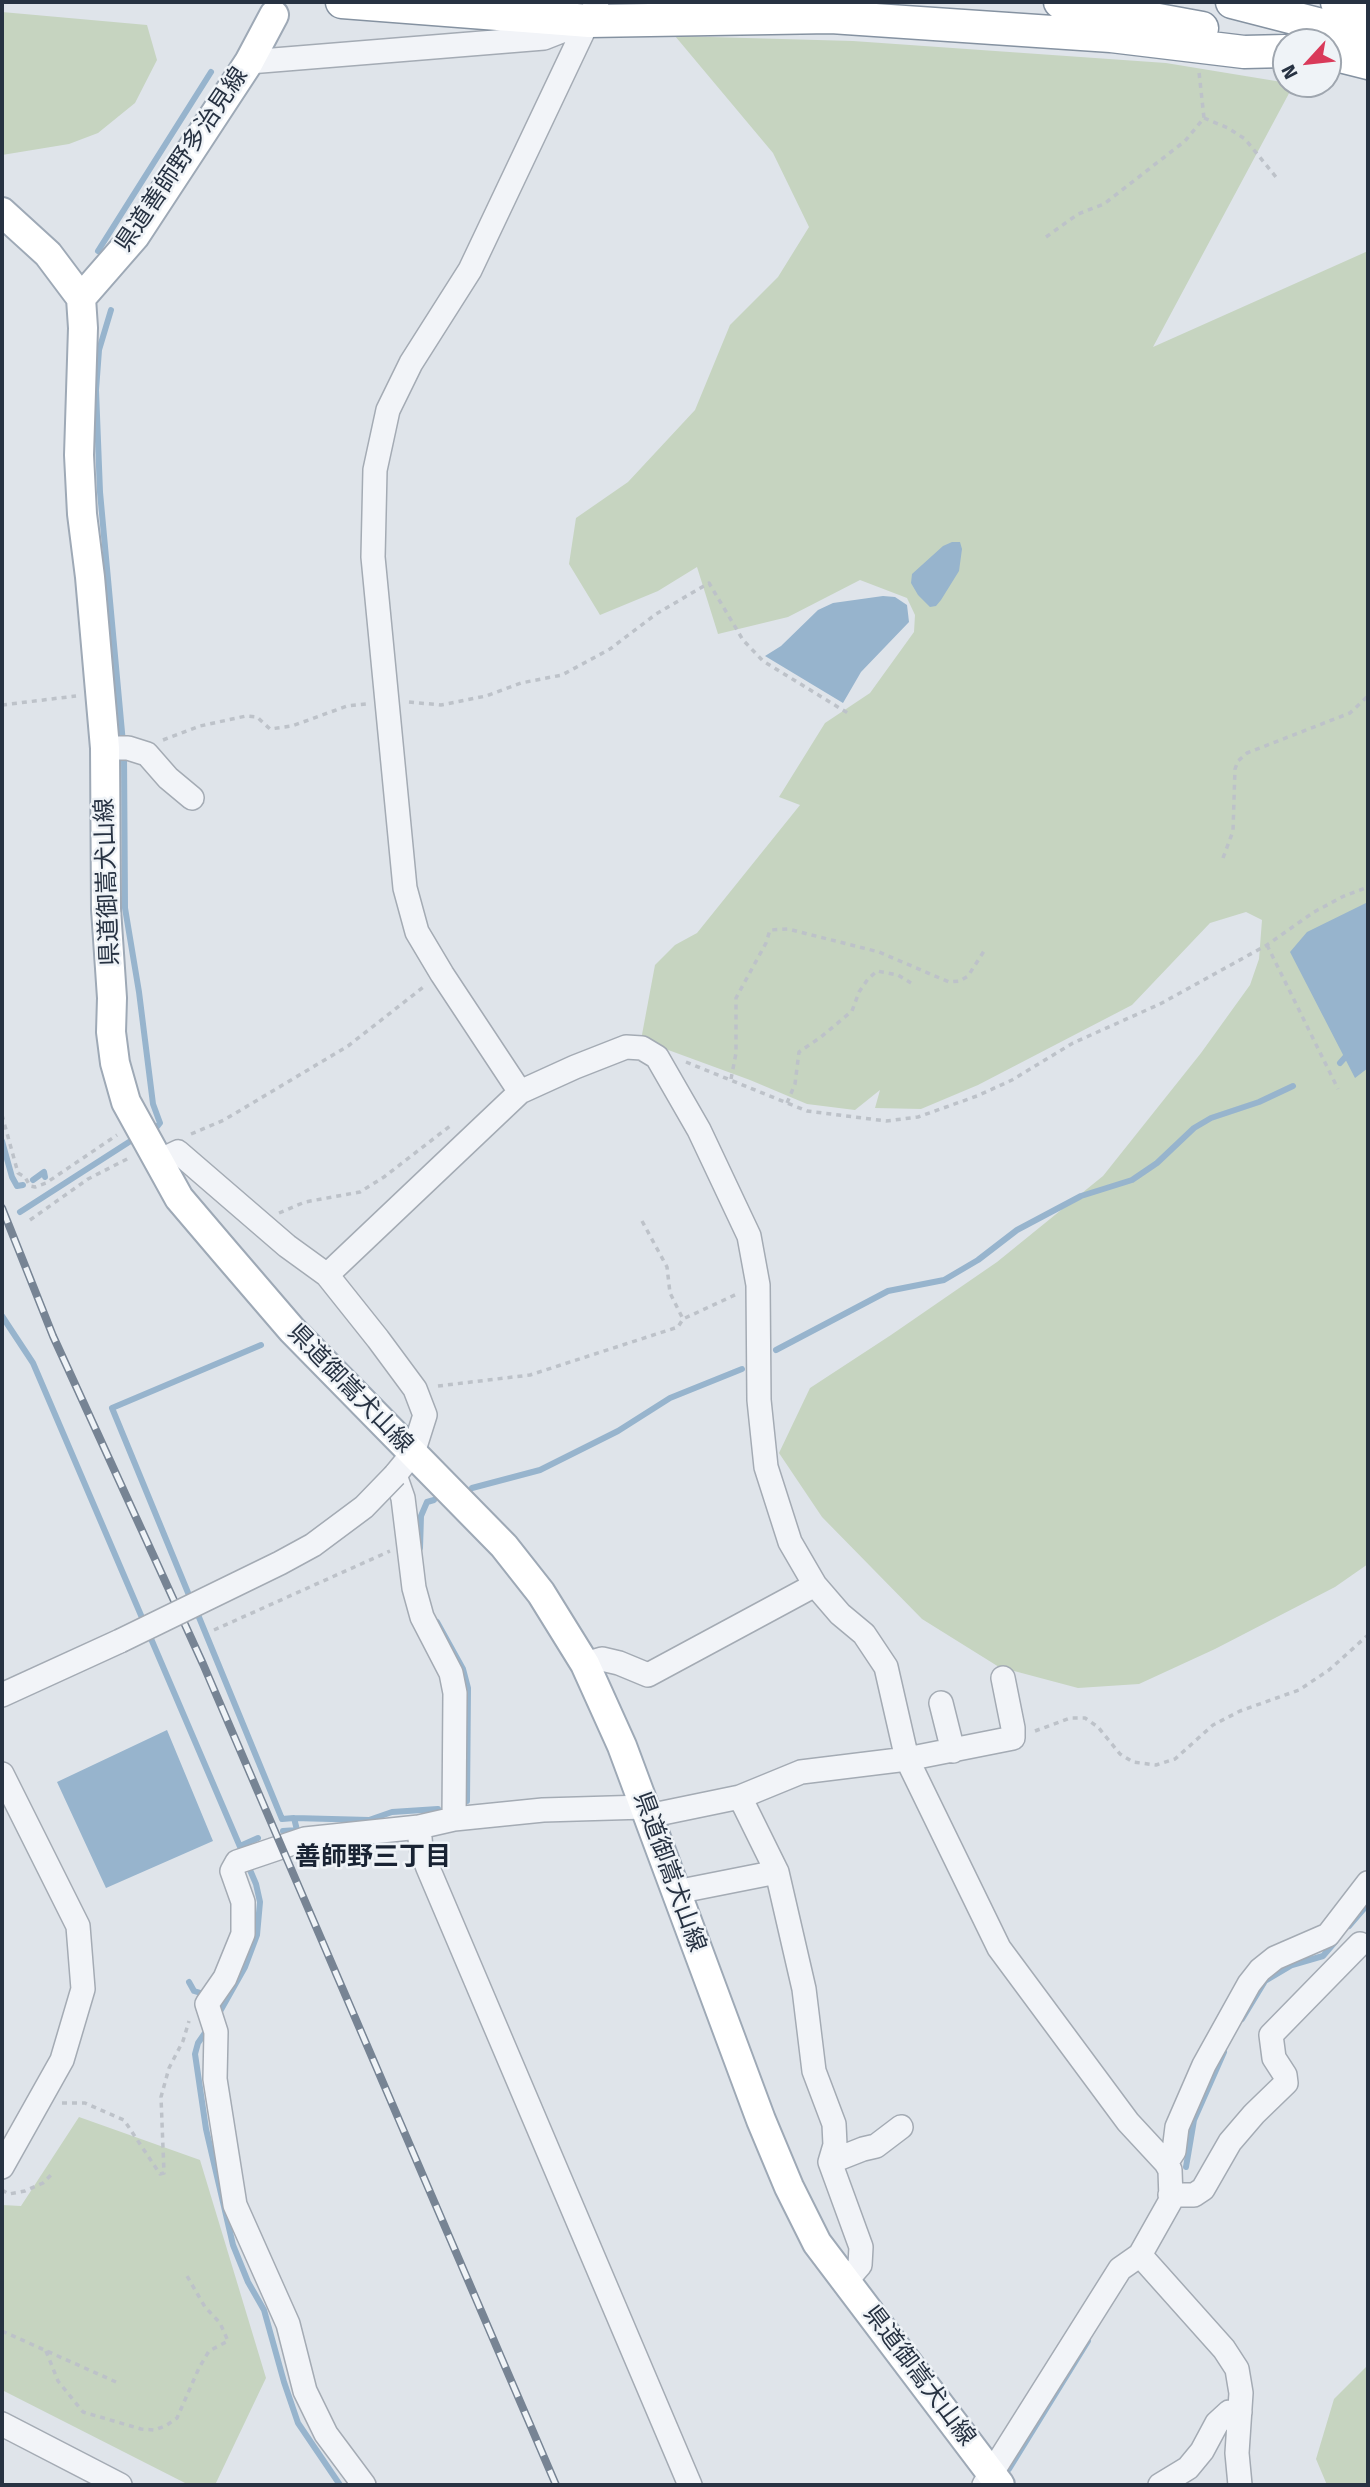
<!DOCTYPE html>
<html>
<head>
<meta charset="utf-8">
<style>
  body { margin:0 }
  #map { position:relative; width:1370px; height:2487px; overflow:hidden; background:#dfe4ea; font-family:"Fira Sans",sans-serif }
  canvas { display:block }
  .frame { position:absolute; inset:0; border:4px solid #273242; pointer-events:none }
  .north { position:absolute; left:1272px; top:28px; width:70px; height:70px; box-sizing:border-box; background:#eff3f7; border:2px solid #9fa6af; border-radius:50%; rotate:243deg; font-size:19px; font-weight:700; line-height:28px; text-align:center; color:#273242 }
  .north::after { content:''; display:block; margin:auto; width:24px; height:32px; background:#d93a5a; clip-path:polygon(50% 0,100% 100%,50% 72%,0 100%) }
</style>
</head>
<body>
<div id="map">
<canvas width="1370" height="2487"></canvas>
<div class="frame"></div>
<div class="north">N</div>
</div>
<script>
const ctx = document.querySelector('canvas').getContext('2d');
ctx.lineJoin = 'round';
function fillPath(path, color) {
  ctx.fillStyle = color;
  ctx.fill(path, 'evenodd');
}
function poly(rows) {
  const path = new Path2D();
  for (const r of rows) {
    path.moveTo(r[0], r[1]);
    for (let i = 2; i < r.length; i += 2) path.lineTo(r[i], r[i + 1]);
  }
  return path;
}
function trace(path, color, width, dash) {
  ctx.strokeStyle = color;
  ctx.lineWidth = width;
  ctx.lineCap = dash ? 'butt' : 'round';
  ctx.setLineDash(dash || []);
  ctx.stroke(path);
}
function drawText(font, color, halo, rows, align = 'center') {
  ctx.font = font + ' "Fira Sans","Noto Sans JP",sans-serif';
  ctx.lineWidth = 5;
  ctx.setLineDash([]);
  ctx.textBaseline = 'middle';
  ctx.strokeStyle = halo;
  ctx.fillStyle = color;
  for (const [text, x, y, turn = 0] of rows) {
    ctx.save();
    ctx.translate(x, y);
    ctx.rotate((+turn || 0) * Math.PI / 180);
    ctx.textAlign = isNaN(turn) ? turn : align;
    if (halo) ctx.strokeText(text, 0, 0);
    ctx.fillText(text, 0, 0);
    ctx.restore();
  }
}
const green = poly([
  [2,12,147,25,157,60,135,103,98,133,69,144,2,155],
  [675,36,853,41,1166,63,1294,84,1153,347,1368,251,1368,1564,1335,1587,1215,1649,1139,1684,1078,1688,999,1667,922,1619,822,1517,779,1453,810,1388,891,1335,997,1262,1103,1176,1201,1053,1250,985,1259,959,1262,920,1246,912,1210,923,1132,1005,978,1085,921,1109,875,1108,880,1090,855,1110,807,1104,750,1080,641,1040,655,965,675,945,697,933,800,805,779,797,825,723,870,693,914,632,915,615,907,598,860,580,788,617,718,634,697,567,658,591,600,615,569,564,576,518,628,482,695,410,730,325,778,277,809,227,773,153],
  [79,2117,200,2160,266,2378,215,2485,189,2485,2,2390,2,2205,21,2206],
  [1368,2365,1368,2485,1327,2485,1316,2459,1334,2399]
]);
const water = poly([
  [952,542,960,542,962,549,959,571,941,600,936,606,930,607,918,595,911,583,912,574,943,546],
  [883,596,895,597,907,605,909,622,861,672,843,703,765,656,781,646,818,610,833,603],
  [1368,902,1368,1068,1355,1078,1290,952,1307,932],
  [167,1730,213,1841,106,1888,57,1782]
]);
const stream = poly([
  [98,251,211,72],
  [111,310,99,350,96,390,100,492,123,743],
  [124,753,125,908,139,992,153,1104,160,1123,156,1128],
  [1340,1063,1348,1054],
  [2,1141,12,1177,17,1186,23,1185],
  [33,1180,44,1172,45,1177],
  [20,1212,129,1142],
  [2,1316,33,1363,256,1884,260,1902,257,1935,245,1967,218,2015],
  [776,1350,888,1291,944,1280,978,1260,1017,1230,1081,1196,1132,1180,1157,1163,1194,1128,1211,1118,1259,1102,1293,1086],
  [472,1488,540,1470,618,1431,670,1398,742,1369],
  [420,1548,421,1516,427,1502,434,1500],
  [191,1600,112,1408,261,1345],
  [196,1610,282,1819,294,1818,297,1830,283,1831],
  [437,1622,463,1669,468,1688,467,1801],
  [294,1818,369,1820,392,1812,438,1809],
  [240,1846,258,1838],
  [1349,1926,1368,1904],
  [189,1982,194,1991,204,1994],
  [1242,2019,1265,1981,1292,1965,1323,1956,1335,1942],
  [207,2030,198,2043,195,2054,206,2129,233,2245,248,2282,264,2310,284,2382,298,2423,340,2485],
  [1186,2167,1194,2120,1224,2052],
  [1009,2469,1088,2341]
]);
const path = poly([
  [1204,118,1228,128,1245,139,1276,177],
  [1046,237,1078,214,1104,204,1185,141,1204,118,1199,72],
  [409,702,441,705,486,696,521,683,562,675,610,649,656,614,709,583,743,640,763,661,851,715],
  [2,705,76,696],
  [163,740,200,726,246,716,257,717,270,729,292,726,347,706,366,704],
  [1223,858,1233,831,1235,769,1238,761,1247,753,1350,713,1368,696],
  [1267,945,1338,1089],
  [686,1062,807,1111,886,1121,918,1117,977,1096,1012,1080,1073,1043,1160,1004,1267,945,1314,912,1344,896,1368,887],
  [731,1079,736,1053,736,998,766,943,770,930,788,929,879,952,949,982,960,981,968,976,986,948],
  [787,1103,795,1084,799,1052,821,1037,852,1011,859,992,868,979,877,971,898,975,911,983],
  [2,1115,18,1173,25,1177,30,1186,35,1187,46,1183,117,1135],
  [191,1134,224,1120,348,1046,426,985],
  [279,1213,305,1202,360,1192,384,1177,450,1126],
  [30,1220,88,1179,129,1158],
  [642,1221,667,1267,670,1293,683,1319],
  [438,1386,530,1375,678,1327,683,1319,737,1294],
  [214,1630,390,1551],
  [1035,1731,1070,1718,1085,1718,1098,1727,1120,1754,1133,1762,1156,1765,1175,1759,1213,1725,1240,1711,1299,1690,1329,1670,1368,1635],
  [62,2103,85,2103,124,2120,160,2174,164,2173,161,2097,169,2068,183,2041,189,2021],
  [2,2190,9,2194,25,2191,43,2183,54,2172],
  [2,2331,116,2382],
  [46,2351,58,2381,83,2412,141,2429,155,2430,167,2425,177,2418,199,2368,209,2351,228,2341,220,2323,205,2307,187,2276]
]);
const minor = poly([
  [249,62,544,38,582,23],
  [105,748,128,748,147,754,168,778,192,798],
  [520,1092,442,974,417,932,405,888,373,557,375,470,388,410,411,363,470,270,597,2],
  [157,1162,178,1152,287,1246,327,1275],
  [585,1664,602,1659,619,1663,648,1675,815,1585],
  [2,1695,120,1641],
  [941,1703,953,1751],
  [2,1774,78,1926,83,1989,62,2060,2,2167],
  [740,1797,777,1872,804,1989,814,2071,834,2124,835,2145,830,2162,861,2247,860,2265,847,2280],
  [648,1816,740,1797,801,1772,907,1759,1013,1738,1013,1728,1003,1678],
  [454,1819,455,1693,451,1673,422,1617,414,1588,403,1498,395,1475,413,1453,425,1415,415,1389,378,1339,327,1275,520,1092,575,1067,626,1047,642,1048,657,1057,699,1130,749,1236,758,1285,759,1400,766,1467,790,1542,815,1585,840,1614,864,1634,886,1667,907,1759,999,1948,1128,2122,1166,2163,1170,2170,1171,2200,1140,2255,1224,2349,1237,2369,1241,2393,1237,2453,1240,2485],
  [419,1827,421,1849,428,1868,690,2485],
  [676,1892,777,1872],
  [830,2162,863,2149,876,2146,901,2127],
  [1166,2163,1174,2151,1177,2127,1204,2065,1249,1984,1260,1970,1275,1958,1328,1935,1368,1883],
  [1170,2195,1194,2195,1203,2189,1230,2142,1254,2114,1286,2083,1285,2075,1274,2058,1271,2035,1360,1944],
  [2,2424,120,2485],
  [364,2485,326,2434,305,2391,288,2324,235,2205,215,2079,216,2032,207,2004,225,1978,243,1934,243,1902,232,1871,237,1862,305,1839,419,1827,454,1819,543,1810,645,1807],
  [984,2485,1120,2269,1140,2255],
  [1160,2485,1188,2468,1202,2451,1217,2423,1229,2412,1240,2412]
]);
const major = poly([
  [2,212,48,254,81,298,83,328,79,455,82,514,90,577,105,748,106,909,112,998,111,1032,115,1063,126,1102,179,1198,225,1252,292,1330,504,1546,541,1593,585,1664,622,1746,761,2120,789,2187,817,2243,1000,2485],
  [81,298,135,236,249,62,274,15]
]);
const highway = poly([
  [342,2,589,21,831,17,1111,36,1244,52,1286,51],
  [1060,2,1202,28],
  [1232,2,1368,37],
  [1337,2,1368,12],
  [1328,53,1368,63]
]);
const rail = poly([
  [2,1208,53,1336,203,1664,556,2485]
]);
const minorBridge = poly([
  [120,1641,280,1563,313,1545,364,1507,395,1475]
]);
const streetNames = [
  ["県道善師野多治見線",182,160,-56],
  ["県道御嵩犬山線",108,882,-92],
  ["県道御嵩犬山線",350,1389,46],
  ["県道御嵩犬山線",669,1872,70],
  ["県道御嵩犬山線",919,2376,53]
];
const neighbourhoodNames = [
  ["善師野三丁目",373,1858]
];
fillPath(green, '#c6d4c0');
fillPath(water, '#97b4cd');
trace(stream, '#97b4cd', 6);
trace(minor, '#a4abb4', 26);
trace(major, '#9ea9b6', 32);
trace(highway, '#8592a1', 35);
trace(path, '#bdc2c9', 3.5, [5, 5]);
trace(minor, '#f2f4f8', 23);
trace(major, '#fff', 28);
trace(highway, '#fff', 32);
trace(rail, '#778494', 8);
trace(rail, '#eff3f7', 5, [16]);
trace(minorBridge, '#a4abb4', 26, []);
trace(minorBridge, '#f2f4f8', 23);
drawText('24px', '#273242', '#eff3f7', streetNames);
drawText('bold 26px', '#192333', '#eff3f7', neighbourhoodNames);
</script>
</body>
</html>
